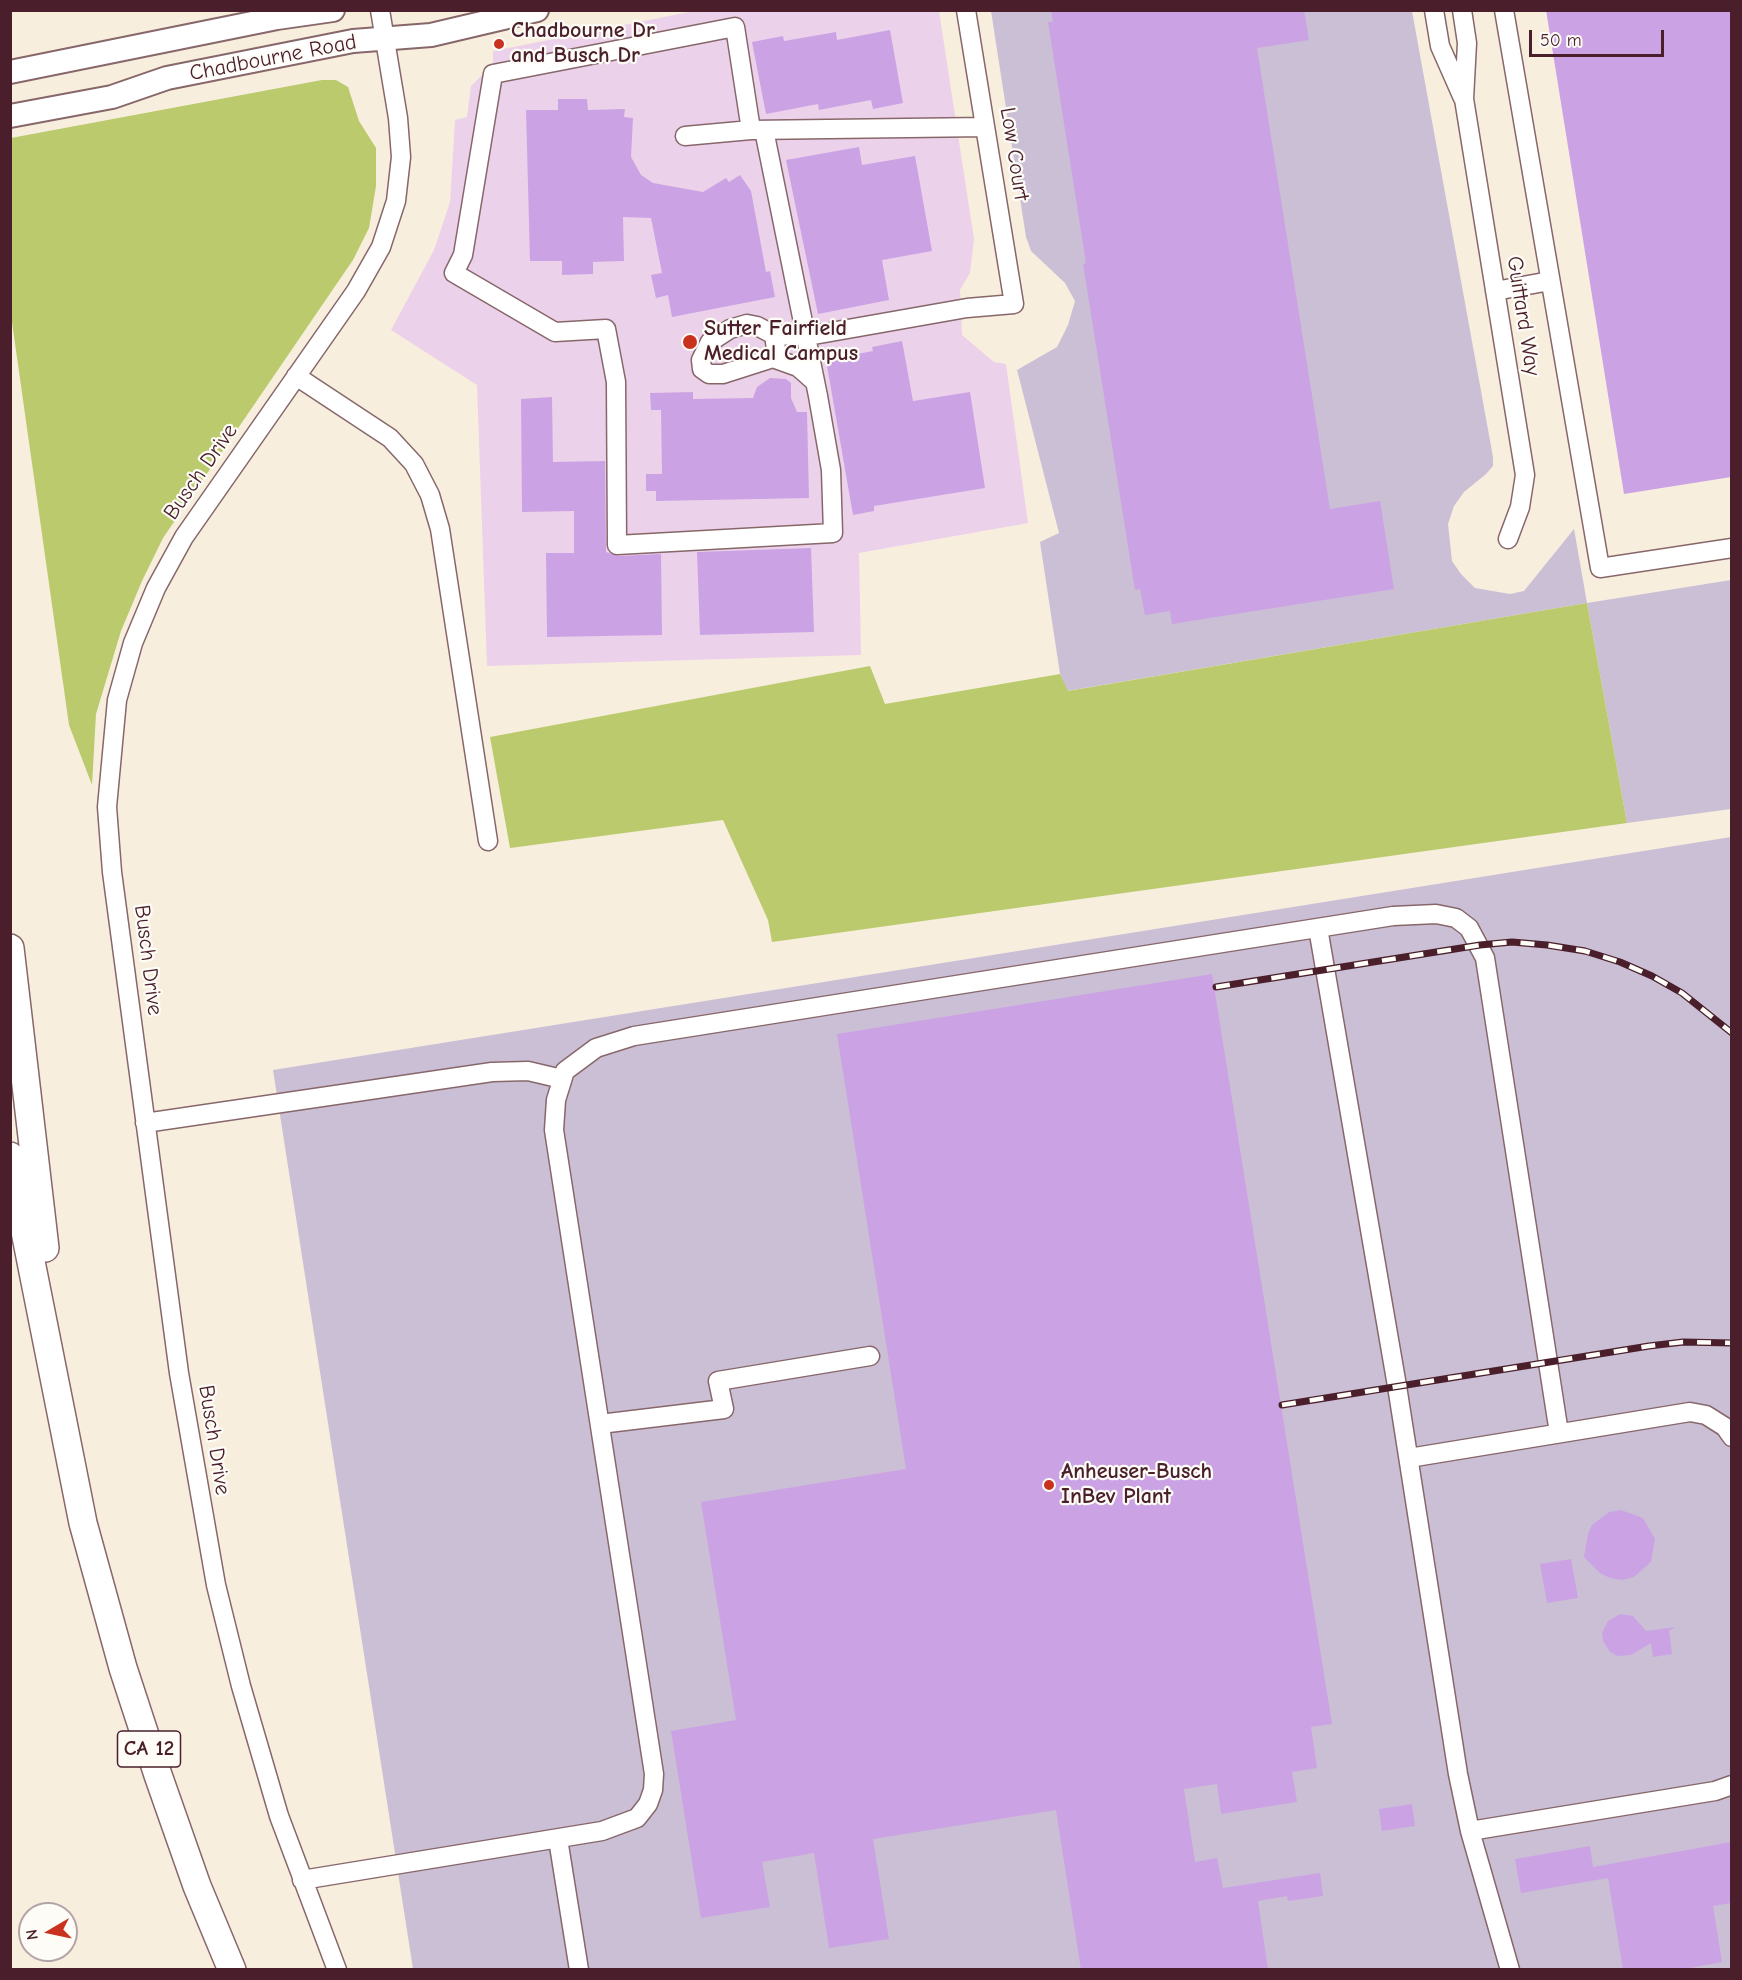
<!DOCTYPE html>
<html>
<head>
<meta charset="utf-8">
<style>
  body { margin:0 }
  #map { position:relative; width:1742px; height:1980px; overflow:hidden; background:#f8eede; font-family:"Comic Neue",sans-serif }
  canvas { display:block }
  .frame { position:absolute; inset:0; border:12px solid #4a1f2b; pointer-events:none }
  .north { position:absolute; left:18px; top:1902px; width:60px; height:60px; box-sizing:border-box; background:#fdfcf7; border:2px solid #b5a4a5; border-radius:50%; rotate:261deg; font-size:16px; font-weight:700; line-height:24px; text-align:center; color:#4a1f2b }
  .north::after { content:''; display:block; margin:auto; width:21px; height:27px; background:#c8321e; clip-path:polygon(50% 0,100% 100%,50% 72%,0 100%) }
  .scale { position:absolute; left:1529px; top:30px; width:135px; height:27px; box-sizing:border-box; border:3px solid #4a1f2b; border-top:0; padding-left:8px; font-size:18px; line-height:21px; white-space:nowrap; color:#4a1f2b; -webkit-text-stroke:4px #fdfcf7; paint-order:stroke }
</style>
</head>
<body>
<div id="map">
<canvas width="1742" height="1980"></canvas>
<div class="frame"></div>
<div class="north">N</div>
<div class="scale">50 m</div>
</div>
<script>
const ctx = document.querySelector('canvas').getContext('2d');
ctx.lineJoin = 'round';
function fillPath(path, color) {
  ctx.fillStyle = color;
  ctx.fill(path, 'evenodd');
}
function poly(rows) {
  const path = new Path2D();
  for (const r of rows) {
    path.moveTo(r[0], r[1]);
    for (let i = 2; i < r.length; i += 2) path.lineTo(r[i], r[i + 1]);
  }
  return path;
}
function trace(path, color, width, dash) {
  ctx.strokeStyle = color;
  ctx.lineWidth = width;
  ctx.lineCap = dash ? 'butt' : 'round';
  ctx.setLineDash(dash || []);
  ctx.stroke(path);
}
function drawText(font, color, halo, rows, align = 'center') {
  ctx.font = font + ' "Comic Neue",sans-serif';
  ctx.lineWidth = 4.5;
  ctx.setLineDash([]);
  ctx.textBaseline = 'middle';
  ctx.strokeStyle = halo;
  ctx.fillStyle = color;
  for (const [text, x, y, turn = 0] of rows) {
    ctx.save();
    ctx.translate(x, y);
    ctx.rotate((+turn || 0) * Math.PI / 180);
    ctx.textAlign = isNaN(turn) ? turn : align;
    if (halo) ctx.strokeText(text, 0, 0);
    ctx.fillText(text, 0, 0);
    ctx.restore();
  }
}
const built = poly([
  [694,11,939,11,974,239,970,273,960,290,962,335,994,362,1006,364,1028,523,859,553,861,655,487,666,477,385,391,330,434,250,450,202,455,120,467,117,471,86,493,64,493,51]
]);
const industrial = poly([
  [991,11,1412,11,1493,457,1493,466,1486,474,1464,492,1454,506,1448,524,1452,561,1461,574,1475,588,1510,594,1524,591,1574,529,1587,603,1731,580,1731,809,1627,823,1587,603,1067,691,1060,674,1040,542,1059,533,1017,370,1057,347,1068,325,1075,301,1065,283,1031,251,1026,237],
  [1731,837,1731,1969,413,1969,273,1070]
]);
const green = poly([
  [322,80,336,80,348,87,359,121,376,148,376,186,369,228,353,260,163,538,142,581,121,631,96,714,92,785,69,725,11,315,11,138],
  [1587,603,1627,823,772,942,768,920,723,820,510,848,490,737,870,666,885,704,1060,674,1068,691]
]);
const building = poly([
  [1051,10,1304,10,1309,40,1257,48,1330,509,1380,501,1394,589,1172,624,1170,611,1145,615,1140,589,1135,590,1083,264,1086,263,1048,22,1053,22],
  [1546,10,1731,10,1731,477,1624,494],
  [890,30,903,103,873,109,871,100,819,110,818,104,766,114,752,42,783,36,784,41,836,32,837,40],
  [558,99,587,99,588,110,625,109,624,117,633,118,631,157,641,175,653,183,703,192,726,178,729,182,740,175,751,191,766,272,770,271,775,297,672,317,668,295,656,298,651,275,662,273,651,218,623,217,624,261,593,262,593,274,562,275,562,261,530,261,526,110,558,110],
  [859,147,862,165,915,156,932,251,882,260,889,300,818,314,786,160],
  [902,341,913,401,970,392,985,488,874,506,874,511,853,515,826,360,873,351,872,347],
  [770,378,786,379,791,383,791,398,797,412,807,412,809,498,656,501,656,491,646,491,646,474,662,474,661,410,651,410,650,393,693,392,693,399,753,398,757,387],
  [552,397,553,462,605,461,606,552,618,556,661,554,662,635,547,637,546,553,574,553,574,511,522,512,521,399],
  [811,548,814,632,700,635,697,552],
  [1212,974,1332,1724,1311,1727,1317,1768,1292,1772,1297,1802,1221,1814,1217,1784,1184,1789,1195,1862,1217,1858,1223,1888,1320,1873,1323,1896,1288,1901,1287,1896,1258,1901,1268,1970,1081,1970,1056,1810,873,1839,889,1939,829,1948,814,1853,762,1862,770,1907,701,1918,671,1731,736,1720,701,1502,906,1469,837,1034],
  [1621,1510,1643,1518,1655,1539,1651,1562,1634,1577,1622,1580,1610,1578,1600,1573,1584,1557,1588,1534,1592,1525,1609,1512],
  [1571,1559,1578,1598,1547,1603,1540,1564],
  [1620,1614,1633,1616,1646,1631,1675,1627,1669,1631,1672,1654,1653,1657,1651,1643,1631,1655,1617,1656,1610,1652,1603,1641,1602,1633,1608,1621],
  [1412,1804,1415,1826,1382,1831,1379,1809],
  [1731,1842,1731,1903,1713,1906,1722,1962,1679,1970,1623,1970,1608,1878,1521,1893,1515,1859,1590,1846,1593,1867]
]);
const minor = poly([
  [1434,10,1440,46,1463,98],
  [1462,10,1467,43,1464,99,1525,475,1520,507,1508,539],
  [1504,10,1600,568,1732,548],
  [764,130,818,396,831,470,833,533,617,545,616,382,606,329,555,332,454,273,463,255,493,74,735,27,751,130,985,127],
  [685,136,751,130],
  [1495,291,1550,281],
  [774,335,808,336,967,308,1014,304,966,10],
  [773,358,776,349,774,335,757,326,747,324,730,329,710,342,701,360,702,369,709,374,723,374,773,358,798,367,815,382],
  [296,376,390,438,414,464,430,495,440,529,488,841],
  [1318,928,1397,1386,1458,1774,1470,1831,1510,1970],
  [145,1123,492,1072,528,1071,562,1079],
  [600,1424,724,1409,718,1381,870,1356],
  [1409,1458,1690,1412,1706,1415,1725,1427,1732,1437],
  [1470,1831,1715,1791,1732,1785],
  [558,1839,579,1970],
  [302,1880,602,1831,637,1818,648,1804,653,1790,654,1774,554,1130,556,1100,565,1071,596,1048,634,1036,1393,916,1436,914,1456,918,1469,928,1485,958,1559,1433],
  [337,1970,279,1816,241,1686,216,1585,179,1373,112,872,107,807,117,700,133,643,156,588,184,537,356,291,381,247,396,201,401,157,398,118,380,10]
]);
const major = poly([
  [10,72,277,18,333,10],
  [10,116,112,97,167,78,353,41,431,35,537,10]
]);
const highway = poly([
  [10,948,45,1248],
  [10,1156,83,1523,123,1668,158,1775,197,1886,232,1970]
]);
const rail = poly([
  [1216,987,1480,945,1512,942,1547,945,1585,951,1620,962,1652,976,1682,993,1732,1033],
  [1282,1405,1649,1346,1683,1342,1732,1343]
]);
const markers = [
  [499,44,6,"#c8321e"],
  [690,342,8,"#c8321e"],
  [1049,1485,6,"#c8321e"]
];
const shields = [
  [149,1749,63]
];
const shieldNames = [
  ["CA 12",149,1749]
];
const poiNames = [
  ["Chadbourne Dr",511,31],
  ["and Busch Dr",511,56],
  ["Sutter Fairfield",704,329],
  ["Medical Campus",704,354],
  ["Anheuser-Busch",1061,1472],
  ["InBev Plant",1061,1497]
];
const streetNames = [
  ["Chadbourne Road",273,58,-11],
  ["Low Court",1014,154,81],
  ["Guittard Way",1523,316,81],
  ["Busch Drive",201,472,-55],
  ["Busch Drive",148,960,83],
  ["Busch Drive",214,1440,81]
];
fillPath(built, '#ecd1ea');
fillPath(industrial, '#cbbfd5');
fillPath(green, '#baca6d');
fillPath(building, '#cba3e4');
trace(minor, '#87676a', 21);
trace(major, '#87676a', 26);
trace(highway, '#87676a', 30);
trace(minor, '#fff', 18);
trace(major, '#fff', 22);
trace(highway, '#fff', 27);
trace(rail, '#4a1f2b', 7);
trace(rail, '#fdfcf7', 4.5, [14]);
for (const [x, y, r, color] of markers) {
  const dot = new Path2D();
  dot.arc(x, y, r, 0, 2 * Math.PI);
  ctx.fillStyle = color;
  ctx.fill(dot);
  trace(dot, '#fdfcf7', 2);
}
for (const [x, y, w] of shields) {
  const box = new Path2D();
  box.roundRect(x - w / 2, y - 18, w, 36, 4.5);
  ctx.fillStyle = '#fdfcf7';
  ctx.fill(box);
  trace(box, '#4a1f2b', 1.5);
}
drawText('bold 21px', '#4a1f2b', null, shieldNames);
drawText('bold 22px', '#4a1f2b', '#fdfcf7', poiNames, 'left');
drawText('22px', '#4a1f2b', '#fdfcf7', streetNames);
</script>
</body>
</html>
